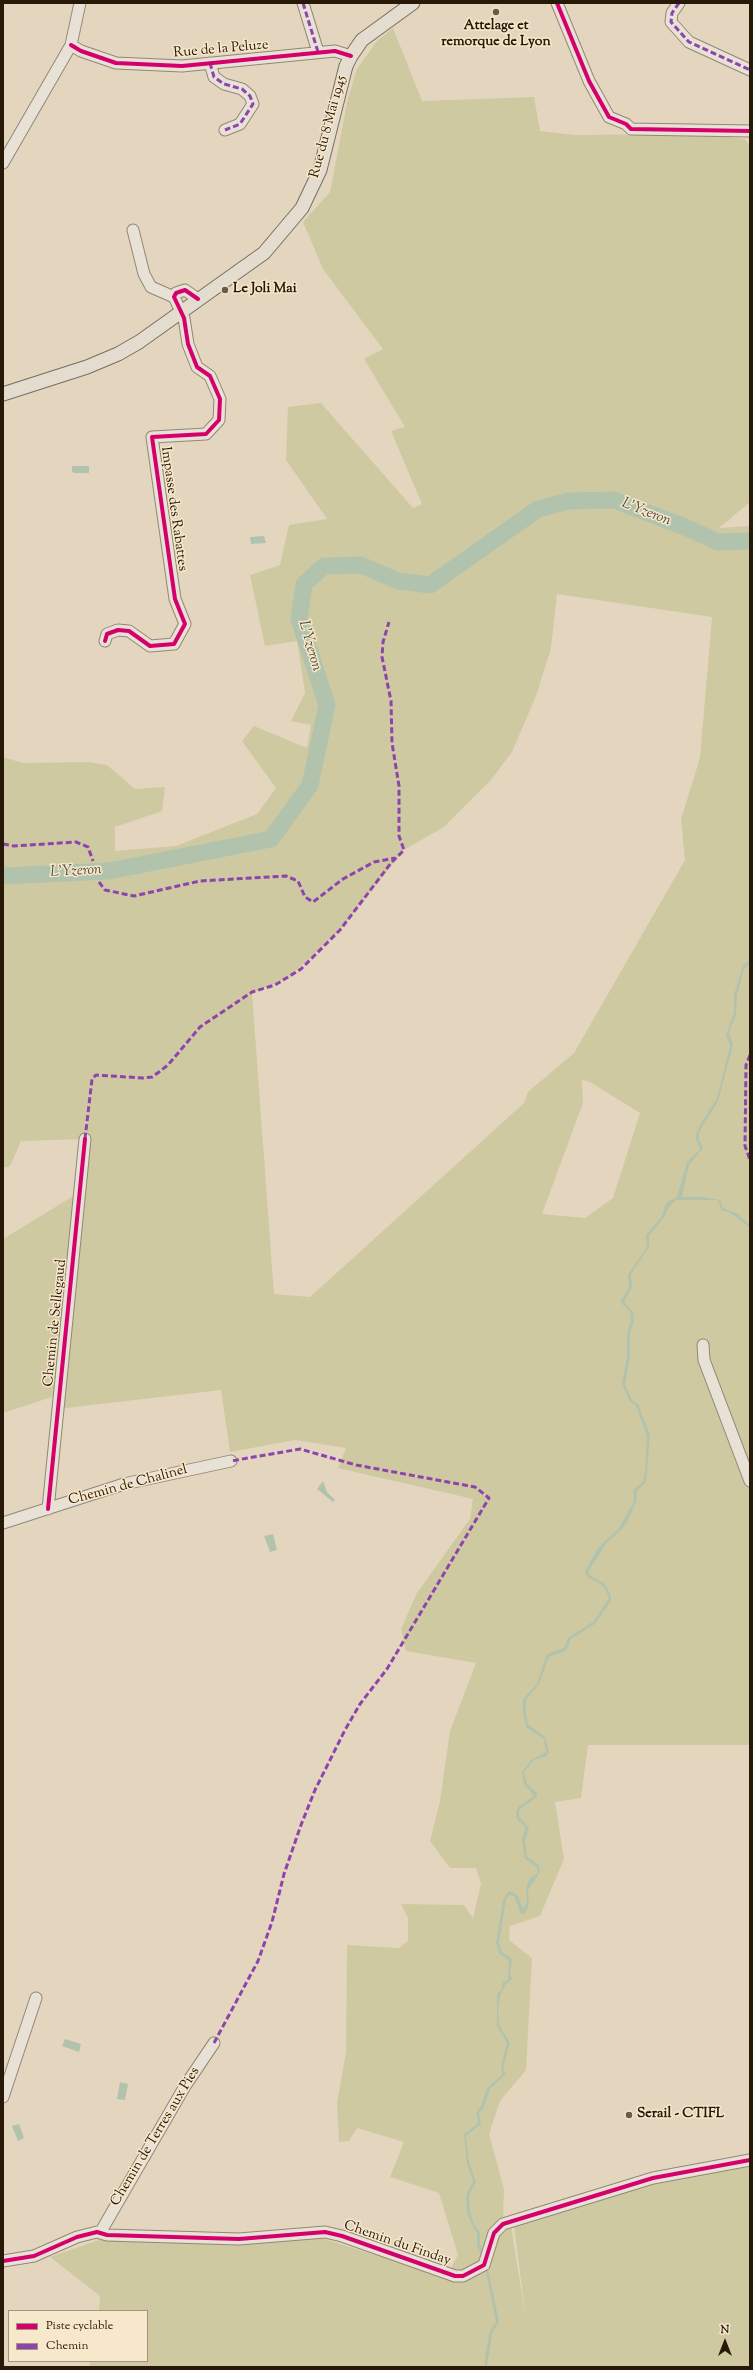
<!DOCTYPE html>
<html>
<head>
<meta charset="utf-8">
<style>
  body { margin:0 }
  #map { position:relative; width:753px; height:2370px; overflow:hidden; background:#e4d6be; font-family:"Sorts Mill Goudy",serif }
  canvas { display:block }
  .frame { position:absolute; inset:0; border:4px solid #281808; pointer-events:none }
  .legend { position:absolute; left:8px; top:2310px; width:140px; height:52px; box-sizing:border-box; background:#f7e7cb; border:1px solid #a4947d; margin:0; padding:5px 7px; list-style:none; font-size:12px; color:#281808 }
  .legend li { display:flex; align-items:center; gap:8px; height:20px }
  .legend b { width:20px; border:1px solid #a4947d }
  .north { position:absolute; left:705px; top:2322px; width:40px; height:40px; -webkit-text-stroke:3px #f7e7cb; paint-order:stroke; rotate:0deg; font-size:11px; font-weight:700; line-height:16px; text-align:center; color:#281808 }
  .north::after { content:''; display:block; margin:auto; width:14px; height:18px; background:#281808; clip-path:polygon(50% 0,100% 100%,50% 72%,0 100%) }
</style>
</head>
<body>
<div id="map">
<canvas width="753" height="2370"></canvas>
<div class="frame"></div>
<ul class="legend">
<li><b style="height:5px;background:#d6006c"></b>Piste cyclable</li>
<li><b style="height:5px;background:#8e44ad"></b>Chemin</li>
</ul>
<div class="north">N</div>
</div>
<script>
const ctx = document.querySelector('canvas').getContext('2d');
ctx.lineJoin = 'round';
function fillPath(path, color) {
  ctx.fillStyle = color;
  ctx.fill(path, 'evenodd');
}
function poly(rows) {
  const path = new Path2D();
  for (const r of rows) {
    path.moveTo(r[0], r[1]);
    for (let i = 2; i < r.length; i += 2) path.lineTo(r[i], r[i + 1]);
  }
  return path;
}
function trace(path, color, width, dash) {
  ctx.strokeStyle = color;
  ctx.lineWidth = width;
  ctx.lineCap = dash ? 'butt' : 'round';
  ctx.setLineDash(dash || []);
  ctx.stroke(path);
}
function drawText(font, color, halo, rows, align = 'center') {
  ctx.font = font + ' "Sorts Mill Goudy",serif';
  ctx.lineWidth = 3;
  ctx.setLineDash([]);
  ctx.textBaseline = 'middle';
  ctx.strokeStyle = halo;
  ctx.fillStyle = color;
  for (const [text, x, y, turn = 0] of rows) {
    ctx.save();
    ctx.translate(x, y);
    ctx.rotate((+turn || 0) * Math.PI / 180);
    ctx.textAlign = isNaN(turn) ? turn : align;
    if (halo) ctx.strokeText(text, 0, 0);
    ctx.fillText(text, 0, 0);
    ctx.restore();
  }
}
const green = poly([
  [393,28,422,101,534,97,540,131,574,135,701,134,745,139,750,146,750,502,719,528,750,526,750,1745,588,1745,581,1798,555,1802,564,1859,540,1916,510,1926,509,1940,532,1958,526,2070,500,2101,489,2134,504,2189,503,2221,511,2226,526,2320,514,2225,645,2186,750,2164,750,2367,89,2367,91,2361,147,2361,147,2311,99,2311,100,2296,50,2257,105,2238,240,2245,321,2238,446,2277,458,2255,439,2193,390,2177,404,2142,357,2128,349,2141,339,2142,337,2103,346,2052,347,1945,399,1948,408,1941,408,1918,401,1904,464,1905,473,1918,481,1884,476,1868,450,1868,430,1841,440,1801,450,1731,476,1663,406,1651,401,1629,417,1593,470,1519,473,1499,338,1468,346,1448,295,1440,230,1452,221,1390,57,1409,58,1395,3,1413,3,1239,80,1192,85,1139,21,1141,10,1166,3,1168,3,757,23,763,89,762,107,765,135,789,165,787,162,811,115,827,115,851,176,846,257,814,276,788,242,741,254,726,307,748,311,725,291,721,305,693,297,641,265,646,250,575,280,565,289,525,327,519,286,460,288,407,321,403,413,508,422,504,391,431,405,427,364,359,383,349,323,269,303,222,330,192,348,98,357,69,377,41],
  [557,594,712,617,700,758,681,819,685,860,574,1053,528,1092,524,1103,310,1297,274,1294,252,993,288,978,340,930,404,850,444,827,491,780,512,752,536,696,551,648],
  [582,1080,590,1082,640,1113,613,1198,585,1218,542,1214,583,1103]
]);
const water = poly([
  [72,466,89,466,89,473,74,473,72,471],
  [264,536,266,543,251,544,250,537],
  [750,960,750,964,744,969,737,995,736,1015,729,1032,733,1045,718,1101,699,1132,699,1139,703,1148,689,1165,682,1197,703,1197,720,1200,723,1208,738,1214,750,1225,750,1228,731,1213,721,1210,719,1202,716,1200,676,1200,669,1207,663,1219,649,1236,649,1247,631,1274,632,1287,624,1302,633,1312,634,1321,630,1333,630,1358,625,1384,632,1400,638,1404,650,1435,646,1482,637,1491,636,1502,628,1520,621,1530,607,1542,588,1572,591,1576,605,1584,611,1596,611,1601,595,1624,571,1639,566,1651,549,1657,539,1684,526,1700,526,1714,528,1724,545,1737,549,1752,547,1756,534,1760,524,1772,527,1784,537,1793,537,1797,519,1810,519,1817,529,1828,525,1841,527,1857,539,1865,540,1872,528,1890,529,1904,524,1914,521,1914,514,1896,509,1895,506,1900,499,1943,502,1952,512,1959,510,1974,512,1979,505,1985,500,1996,498,2008,499,2025,510,2043,503,2068,506,2074,490,2089,484,2107,479,2113,481,2124,466,2136,469,2162,476,2182,469,2195,470,2211,474,2225,480,2232,480,2245,486,2260,499,2321,492,2334,487,2367,484,2367,489,2333,496,2322,484,2261,477,2246,477,2235,467,2213,466,2196,473,2181,467,2164,464,2134,478,2123,476,2113,481,2106,487,2088,503,2074,501,2067,507,2043,497,2026,497,1994,501,1990,503,1982,508,1980,509,1961,499,1953,496,1943,503,1900,509,1891,514,1893,518,1896,523,1909,527,1902,526,1888,530,1878,538,1873,537,1867,525,1859,522,1839,526,1828,517,1819,516,1813,518,1807,534,1796,524,1784,522,1772,531,1760,546,1752,544,1739,526,1727,523,1713,523,1699,537,1684,546,1656,551,1652,564,1648,568,1638,594,1621,609,1598,604,1586,587,1577,585,1571,598,1548,619,1528,634,1502,633,1490,643,1482,645,1471,647,1436,636,1406,629,1400,622,1383,627,1356,627,1333,631,1320,630,1312,621,1303,621,1300,629,1288,628,1275,647,1247,646,1235,662,1216,666,1203,677,1197,687,1162,700,1149,696,1140,696,1135,700,1125,717,1098,730,1046,726,1035,734,1012,734,995,743,965],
  [323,1481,327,1492,335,1500,333,1502,317,1489],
  [273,1534,277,1550,270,1552,264,1536],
  [65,2039,81,2044,79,2052,62,2046],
  [120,2082,128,2084,125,2100,117,2099],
  [19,2124,24,2138,18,2141,12,2126]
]);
const river = poly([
  [3,876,109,871,271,839,310,785,327,705,299,619,304,584,324,566,361,565,398,581,430,585,538,509,568,501,614,500,685,527,718,542,750,541]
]);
const minor = poly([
  [303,3,318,52],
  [557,3,589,81,609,117,626,124,631,129,750,131],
  [679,3,672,13,671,22,689,42,750,70],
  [71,45,81,51,116,63,182,66,335,51,351,56],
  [210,63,214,77,224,84,242,89,250,96,253,104,240,124,225,130],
  [3,163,71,45,80,3],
  [133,230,144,274,151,287,174,297],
  [105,641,107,634,118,630,129,631,150,646,174,644,185,624,175,599,152,437,206,434,219,420,220,399,210,376,197,367,188,344,184,318,174,297,176,293,185,290,198,299],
  [703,1345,704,1360,750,1481],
  [48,1509,85,1139],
  [3,1523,124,1484,231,1461],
  [3,2097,36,1998],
  [100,2233,185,2086,214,2043],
  [3,2261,34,2256,77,2237,97,2232,107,2235,239,2239,325,2232,342,2236,455,2276,463,2276,484,2265,494,2233,503,2224,653,2178,750,2160]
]);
const major = poly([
  [3,394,87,367,118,354,139,342,264,253,302,208,320,170,346,66,351,56,362,40,413,3]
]);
const quiet = poly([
  [303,3,318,52],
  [679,3,672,13,671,22,689,42,750,70],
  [210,63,214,77,224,84,242,89,250,96,253,104,240,124,225,130],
  [3,844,14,846,76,842,88,847,93,861],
  [99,882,105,890,134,896,200,881,286,876,298,881,305,897,313,902,343,879,374,862,395,858],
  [750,1055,746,1065,745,1146,750,1160],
  [85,1139,92,1079,96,1075,143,1078,152,1077,159,1072,168,1065,200,1027,252,992,275,985,301,969,340,930,391,863,404,850,399,836,399,786,392,743,391,701,382,657,383,642,389,622],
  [214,2043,258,1961,272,1922,284,1874,301,1825,315,1790,345,1730,360,1704,387,1669,489,1498,475,1487,356,1465,300,1449,231,1461]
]);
const cycleway = poly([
  [557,3,589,81,609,117,626,124,631,129,750,131],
  [71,45,81,51,116,63,182,66,335,51,351,56],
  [105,641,107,634,118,630,129,631,150,646,174,644,185,624,175,599,152,437,206,434,219,420,220,399,210,376,197,367,188,344,184,318,174,297,176,293,185,290,198,299],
  [48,1509,85,1139],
  [3,2261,34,2256,77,2237,97,2232,107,2235,239,2239,325,2232,342,2236,455,2276,463,2276,484,2265,494,2233,503,2224,653,2178,750,2160]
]);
const markers = [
  [496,12,4,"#6a5a48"],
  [225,290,4,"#6a5a48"],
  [629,2115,4,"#6a5a48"]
];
const poiNames = [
  ["Attelage et",496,27,"center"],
  ["remorque de Lyon",496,43,"center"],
  ["Le Joli Mai",233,290],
  ["Serail - CTIFL",637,2115]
];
const streetNames = [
  ["Rue de la Peluze",221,50,-5],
  ["Rue du 8 Mai 1945",329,127,-75],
  ["Impasse des Rabattes",173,509,82],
  ["Chemin de Sellegaud",56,1323,-84],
  ["Chemin de Chalinel",128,1486,-15],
  ["Chemin de Terres aux Pies",156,2137,-59],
  ["Chemin du Finday",397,2244,19]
];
const waterNames = [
  ["L'Yzeron",646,513,22],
  ["L'Yzeron",309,646,74],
  ["L'Yzeron",76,872,-3]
];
fillPath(green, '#cfc9a1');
fillPath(water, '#b2c3ad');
trace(river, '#b2c3ad', 17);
trace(minor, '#928778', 13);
trace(major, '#776e5f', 15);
trace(minor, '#e8e1d5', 11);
trace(major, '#e4dcce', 13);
trace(quiet, '#8e44ad', 3, [6, 3]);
trace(cycleway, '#d6006c', 4);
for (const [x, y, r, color] of markers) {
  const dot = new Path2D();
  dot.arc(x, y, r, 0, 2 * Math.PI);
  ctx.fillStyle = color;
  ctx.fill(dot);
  trace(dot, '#f7e7cb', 1.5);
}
drawText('bold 14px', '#281808', '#f7e7cb', poiNames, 'left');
drawText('14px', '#281808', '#f7e7cb', streetNames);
drawText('italic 15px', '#51513f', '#f7e7cb', waterNames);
</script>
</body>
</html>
